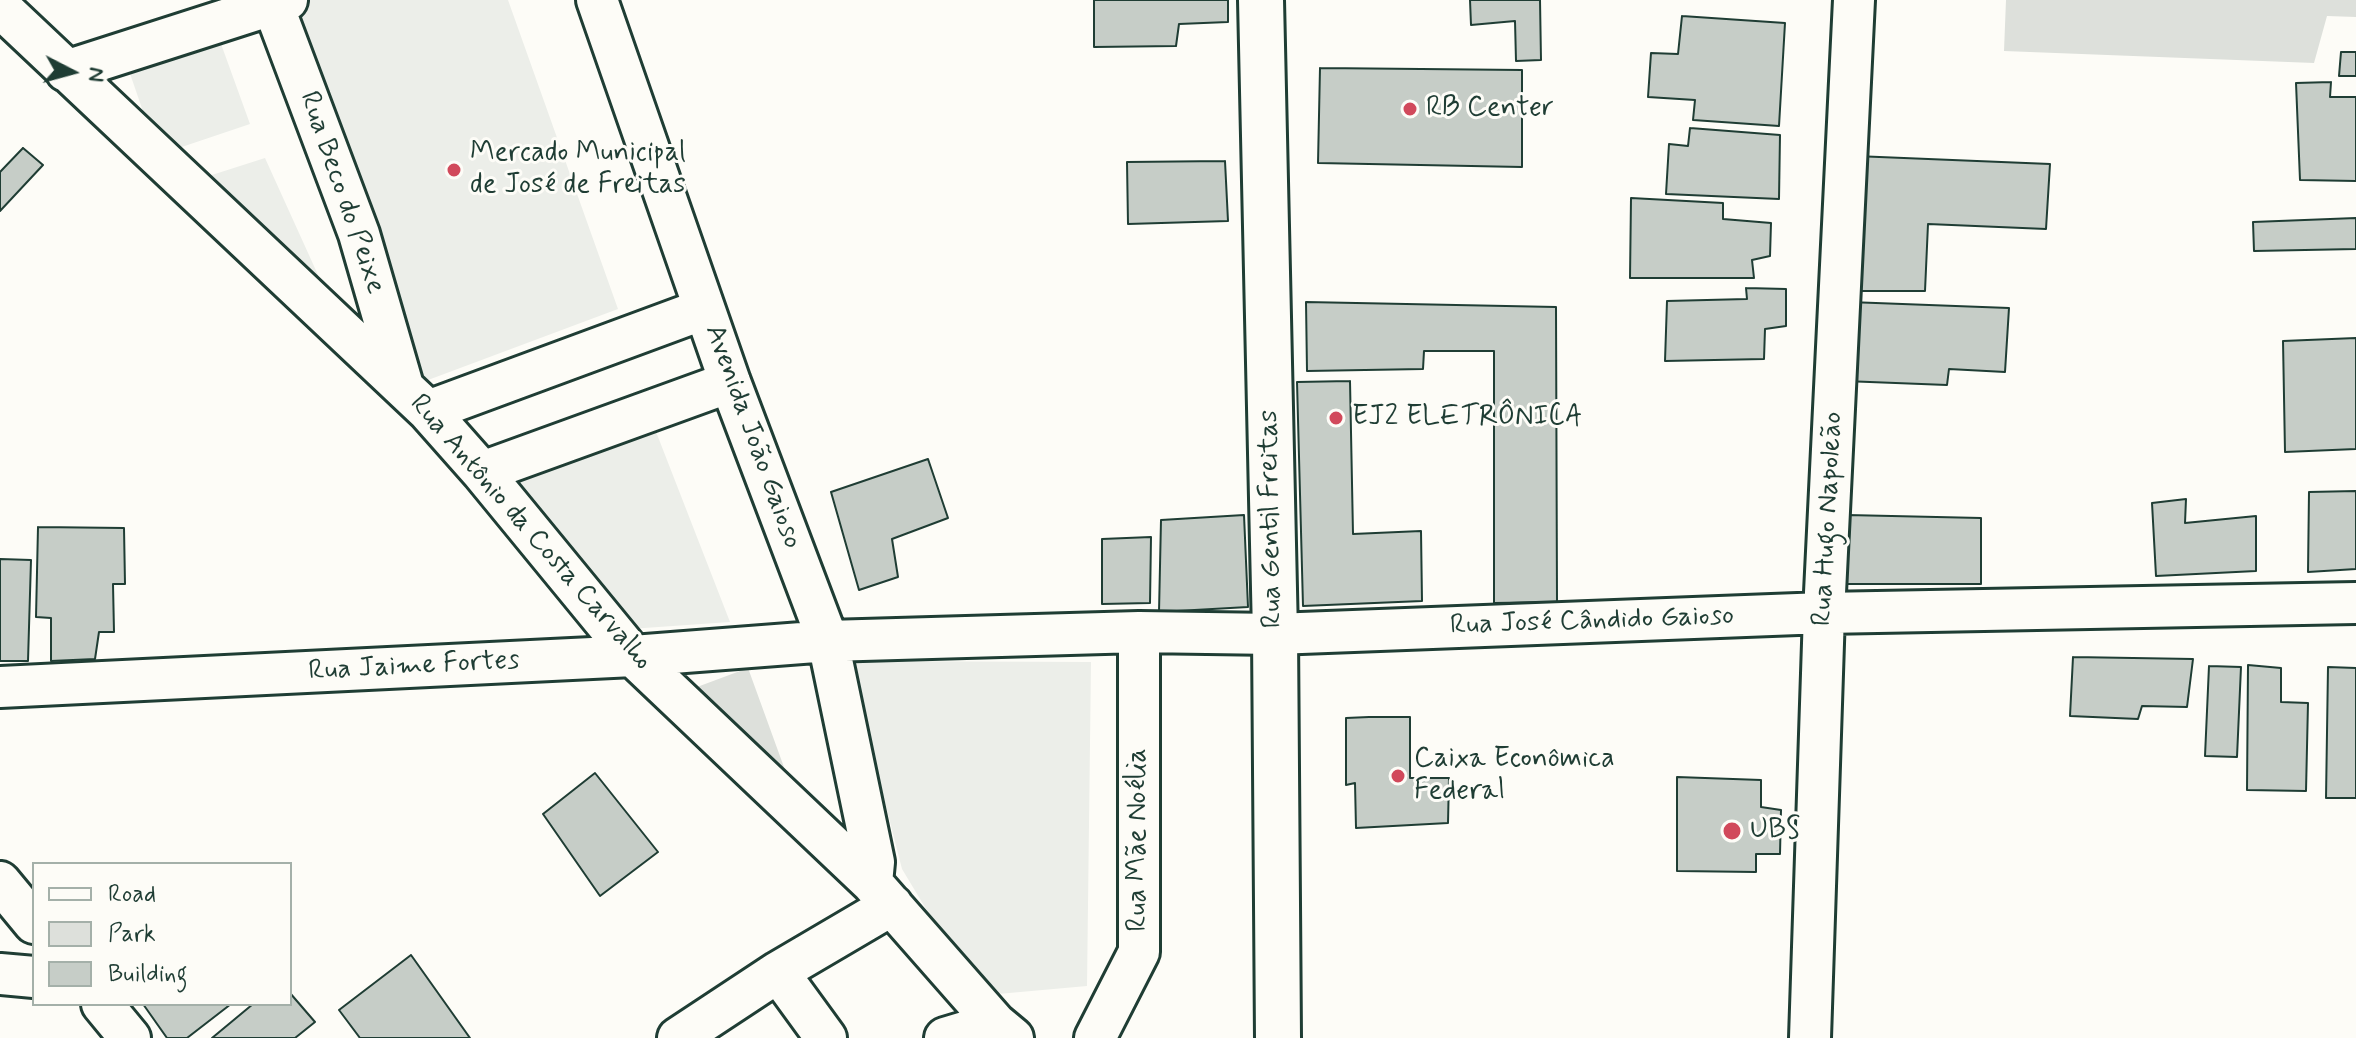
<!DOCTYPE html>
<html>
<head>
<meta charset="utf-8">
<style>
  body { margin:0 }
  #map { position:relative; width:2356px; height:1038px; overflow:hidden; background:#fdfcf7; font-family:Mynerve,sans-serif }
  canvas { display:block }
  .legend { position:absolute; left:32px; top:862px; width:260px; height:144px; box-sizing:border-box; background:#fdfcf7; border:2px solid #a4b0a9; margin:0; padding:10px 14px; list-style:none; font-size:24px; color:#1f3d34 }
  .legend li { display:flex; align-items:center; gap:16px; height:40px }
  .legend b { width:40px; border:2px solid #a4b0a9 }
  .north { position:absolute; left:32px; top:32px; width:80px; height:80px; -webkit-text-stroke:6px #fdfcf7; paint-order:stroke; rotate:96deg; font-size:22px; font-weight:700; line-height:32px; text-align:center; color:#1f3d34 }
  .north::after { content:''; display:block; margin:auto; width:28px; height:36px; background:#1f3d34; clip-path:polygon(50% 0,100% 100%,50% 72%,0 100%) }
</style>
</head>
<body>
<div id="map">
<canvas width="2356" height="1038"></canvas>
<ul class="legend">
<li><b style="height:10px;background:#fdfcf7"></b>Road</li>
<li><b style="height:22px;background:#dde0db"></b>Park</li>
<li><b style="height:22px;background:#c6cdc7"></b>Building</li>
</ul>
<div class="north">N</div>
</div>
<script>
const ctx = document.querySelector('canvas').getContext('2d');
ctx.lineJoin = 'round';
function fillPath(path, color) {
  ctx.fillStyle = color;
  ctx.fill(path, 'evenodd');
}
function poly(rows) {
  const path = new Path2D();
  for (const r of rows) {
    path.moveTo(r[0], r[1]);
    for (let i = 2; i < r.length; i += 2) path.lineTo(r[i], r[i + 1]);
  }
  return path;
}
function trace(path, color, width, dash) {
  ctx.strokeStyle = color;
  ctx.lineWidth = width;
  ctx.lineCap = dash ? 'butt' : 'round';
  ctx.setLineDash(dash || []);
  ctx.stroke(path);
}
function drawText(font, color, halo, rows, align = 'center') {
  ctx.font = font + ' Mynerve,sans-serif';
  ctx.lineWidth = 6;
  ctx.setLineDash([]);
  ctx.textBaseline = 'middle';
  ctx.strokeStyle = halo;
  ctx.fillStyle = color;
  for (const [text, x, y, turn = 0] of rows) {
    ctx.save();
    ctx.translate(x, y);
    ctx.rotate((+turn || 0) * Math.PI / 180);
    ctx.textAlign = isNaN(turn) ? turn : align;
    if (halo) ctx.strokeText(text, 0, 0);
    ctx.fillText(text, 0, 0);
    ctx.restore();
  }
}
const built = poly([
  [294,0,508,0,618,309,404,389,273,5],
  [216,30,250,124,158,155,125,59],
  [265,158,328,297,190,182],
  [653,424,730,622,630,629,509,476],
  [849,661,1091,662,1087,986,998,994,949,947,902,869]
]);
const green = poly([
  [2006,0,2356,0,2356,17,2327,16,2314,63,2004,51],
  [748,668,789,781,689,690]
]);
const building = poly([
  [1094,0,1228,0,1228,22,1179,24,1176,46,1094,47,1094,0],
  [1470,0,1540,0,1541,60,1516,61,1515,21,1471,25,1470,0],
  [1682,16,1785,23,1779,126,1693,120,1695,100,1648,97,1651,53,1678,54,1682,16],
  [2341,52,2356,52,2356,76,2339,76,2341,52],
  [1320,68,1522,70,1522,167,1318,163,1320,68],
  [2331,82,2330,97,2356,97,2356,181,2300,180,2296,83,2331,82],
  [1690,128,1780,135,1779,199,1666,194,1669,144,1688,146,1690,128],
  [23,148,43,165,0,211,0,172,23,148],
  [1855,156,2050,164,2046,229,1928,224,1925,291,1849,291,1855,156],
  [1225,161,1228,221,1128,224,1127,162,1225,161],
  [1631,198,1723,203,1723,219,1771,223,1770,256,1752,260,1754,278,1630,278,1631,198],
  [2356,218,2356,249,2254,251,2253,222,2356,218],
  [1746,288,1786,289,1786,326,1765,329,1764,359,1665,361,1667,301,1747,299,1746,288],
  [1306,302,1556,307,1557,602,1494,603,1494,351,1424,351,1423,369,1307,371,1306,302],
  [1849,302,2009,308,2005,372,1949,369,1947,385,1844,381,1849,302],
  [2356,338,2356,449,2285,452,2283,341,2356,338],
  [1350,381,1353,534,1421,531,1422,601,1303,606,1297,382,1350,381],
  [928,459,948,518,892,539,898,577,859,590,831,492,928,459],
  [2356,491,2356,569,2308,572,2309,492,2356,491],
  [2186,499,2185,523,2256,516,2256,571,2156,576,2152,503,2186,499],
  [1244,515,1248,607,1159,612,1161,520,1244,515],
  [1847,515,1981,518,1981,584,1846,584,1847,515],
  [38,527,124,528,125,584,113,584,114,632,99,632,95,659,51,661,51,618,36,617,38,527],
  [1151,537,1150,603,1102,604,1102,539,1151,537],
  [0,559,31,560,28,661,0,661,0,559],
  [2073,657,2193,659,2187,707,2142,706,2138,719,2070,716,2073,657],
  [2248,665,2281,668,2281,702,2308,703,2306,791,2247,790,2248,665],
  [2209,666,2241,667,2237,757,2205,756,2209,666],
  [2328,667,2356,668,2356,798,2326,798,2328,667],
  [1369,717,1410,717,1410,778,1449,778,1448,823,1356,828,1355,783,1346,785,1346,718,1369,717],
  [595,773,658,852,600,896,543,814,595,773],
  [1677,777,1761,780,1761,807,1781,810,1780,854,1756,854,1756,872,1677,871,1677,777],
  [411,955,470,1038,360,1038,339,1010,411,955],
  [290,993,315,1022,295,1038,212,1038,253,1004,290,1004,290,993],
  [143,1004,231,1004,187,1038,167,1038,143,1004]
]);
const minor = poly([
  [271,0,359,234,403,386],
  [597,0,730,382,828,641,874,862,872,883],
  [0,7,428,411,482,472,633,656,872,883,995,1023,1013,1038],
  [66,71,287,0],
  [428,411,704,309],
  [482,472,730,382],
  [0,687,633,656,828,641,1139,632,1275,634,1824,613,2356,603],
  [0,882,34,923],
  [778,972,826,1038],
  [0,974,34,977],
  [102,1004,130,1038],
  [678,1038,778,972,892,905],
  [945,1038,995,1023],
  [1095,1038,1139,952,1139,632],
  [1810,1038,1824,613,1854,0]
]);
const major = poly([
  [1261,0,1275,634,1278,1038]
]);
const markers = [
  [1410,109,8,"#d1495b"],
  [454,170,8,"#d1495b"],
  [1336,418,8,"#d1495b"],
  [1398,776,8,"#d1495b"],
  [1732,831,10,"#d1495b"]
];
const poiNames = [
  ["RB Center",1426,109],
  ["Mercado Municipal",470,154],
  ["de José de Freitas",470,186],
  ["EJ2 ELETRÔNICA",1352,418],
  ["Caixa Econômica",1414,760],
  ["Federal",1414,792],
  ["UBS",1750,831]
];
const streetNames = [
  ["Rua Beco do Peixe",341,193,71],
  ["Avenida João Gaioso",752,437,70],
  ["Rua Gentil Freitas",1272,519,-91],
  ["Rua Hugo Napoleão",1829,519,-87],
  ["Rua Antônio da Costa Carvalho",530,533,49],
  ["Rua José Cândido Gaioso",1592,622,-2],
  ["Rua Jaime Fortes",414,667,-3],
  ["Rua Mãe Noélia",1139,840,-90]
];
fillPath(built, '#eceee9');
fillPath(green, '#dde0db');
fillPath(building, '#c6cdc7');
trace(building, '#1f3d34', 2);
trace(minor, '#1f3d34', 46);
trace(major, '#1f3d34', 50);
trace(minor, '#fdfcf7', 40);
trace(major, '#fdfcf7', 44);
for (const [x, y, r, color] of markers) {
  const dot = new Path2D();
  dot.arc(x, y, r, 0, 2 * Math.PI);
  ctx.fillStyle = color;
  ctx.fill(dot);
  trace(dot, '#fdfcf7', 3);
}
drawText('28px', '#1f3d34', '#fdfcf7', poiNames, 'left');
drawText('28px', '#1f3d34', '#fdfcf7', streetNames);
</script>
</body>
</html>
